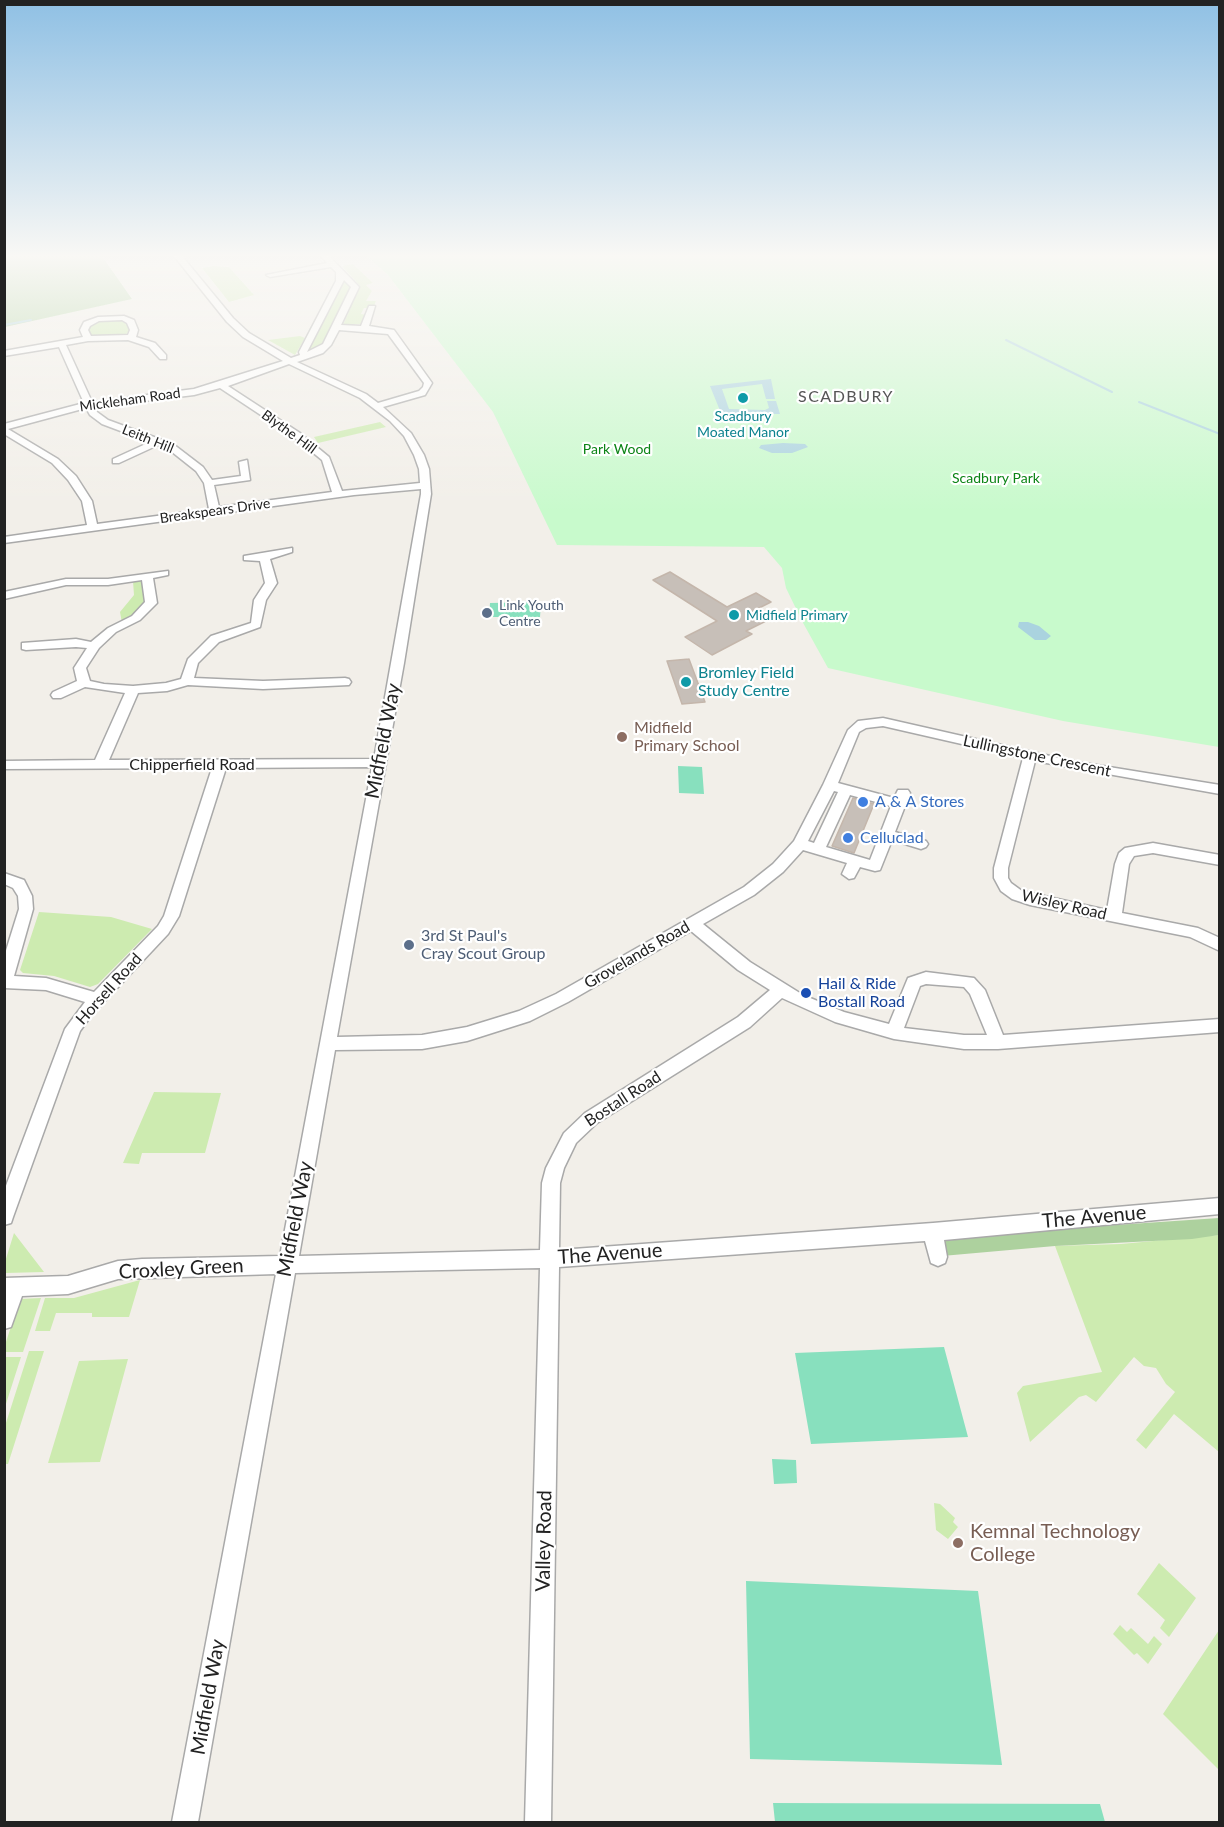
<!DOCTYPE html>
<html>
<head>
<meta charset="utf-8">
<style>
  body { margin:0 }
  #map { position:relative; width:1224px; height:1827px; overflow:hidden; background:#f2efe9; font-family:Lato,sans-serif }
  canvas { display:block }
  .frame { position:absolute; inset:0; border:6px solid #222; pointer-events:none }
</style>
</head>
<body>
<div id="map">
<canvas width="1224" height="1827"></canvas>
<div class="frame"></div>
</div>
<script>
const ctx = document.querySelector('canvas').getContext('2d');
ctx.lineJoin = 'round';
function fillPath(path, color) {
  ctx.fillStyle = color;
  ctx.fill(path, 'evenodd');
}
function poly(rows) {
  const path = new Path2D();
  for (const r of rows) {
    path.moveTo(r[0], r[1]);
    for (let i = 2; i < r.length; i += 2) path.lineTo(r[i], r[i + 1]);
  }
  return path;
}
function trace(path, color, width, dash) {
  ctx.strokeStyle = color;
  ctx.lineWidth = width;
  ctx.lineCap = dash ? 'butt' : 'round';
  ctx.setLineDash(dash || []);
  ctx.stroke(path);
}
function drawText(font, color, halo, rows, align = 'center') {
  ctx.font = font + ' Lato,sans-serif';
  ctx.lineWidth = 4.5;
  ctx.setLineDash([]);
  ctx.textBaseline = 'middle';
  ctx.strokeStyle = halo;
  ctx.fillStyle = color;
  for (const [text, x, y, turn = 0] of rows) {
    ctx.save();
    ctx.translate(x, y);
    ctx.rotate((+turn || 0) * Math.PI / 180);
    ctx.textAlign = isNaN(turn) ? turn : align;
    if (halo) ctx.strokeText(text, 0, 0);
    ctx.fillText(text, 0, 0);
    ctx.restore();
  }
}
const grass = poly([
  [353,264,373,283,366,285,372,291,366,301,376,301,373,308,364,308,361,314,367,315,363,324,343,325,360,286,342,266],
  [213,266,229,267,254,295,229,302,202,268],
  [343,277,352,287,321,346,306,352],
  [101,319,125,320,132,326,126,335,88,335,88,324],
  [300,336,305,338,295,355,268,340],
  [380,422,386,427,318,443,314,437],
  [141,580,145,582,147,603,134,616,122,623,120,612,134,595,133,581],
  [39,912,111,917,152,929,98,984,90,987,54,976,23,973,20,970],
  [154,1092,221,1093,205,1153,142,1153,139,1164,123,1163],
  [14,1233,44,1272,5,1273,5,1262],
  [1219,1235,1219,1452,1174,1414,1146,1449,1136,1440,1175,1392,1166,1384,1156,1368,1144,1366,1134,1357,1096,1402,1086,1395,1079,1397,1030,1442,1017,1393,1023,1386,1102,1372,1055,1246,1121,1244],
  [140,1280,129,1317,92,1317,92,1313,56,1313,50,1331,35,1331,45,1298,74,1298],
  [41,1298,23,1352,5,1352,5,1345,20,1299],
  [29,1351,44,1351,8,1464,5,1464,5,1426],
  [5,1357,21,1357,5,1407,6,1367],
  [128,1359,100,1462,48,1463,79,1361],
  [934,1503,940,1504,955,1518,953,1522,958,1527,948,1539,936,1530],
  [1159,1563,1196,1598,1169,1637,1160,1628,1165,1620,1137,1594],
  [1120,1625,1127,1632,1131,1628,1148,1644,1154,1636,1162,1644,1148,1664,1137,1653,1134,1655,1113,1634],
  [1219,1630,1219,1770,1163,1714]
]);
const forest = poly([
  [4,256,102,256,132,299,5,327],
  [1219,1218,1219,1235,1192,1239,1055,1246,942,1256,938,1237]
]);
const park = poly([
  [367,256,1219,256,1219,747,1063,721,828,668,802,621,786,588,782,568,764,547,557,545,493,412,388,275]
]);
const pitch = poly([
  [541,602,540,617,489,617,490,603],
  [678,766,702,767,704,794,679,793],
  [944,1347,968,1437,811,1444,795,1353],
  [772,1459,796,1460,797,1483,774,1484],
  [746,1581,978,1591,1002,1765,750,1759],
  [773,1803,1100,1804,1105,1822,775,1822]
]);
const water = poly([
  [771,379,775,399,766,399,762,384,722,389,729,409,765,410,769,408,767,401,776,401,780,414,772,414,772,418,723,418,710,386],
  [783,443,805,444,808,447,792,453,772,453,759,448,761,445],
  [1019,622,1028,622,1039,626,1051,636,1046,640,1035,640,1018,627]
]);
const stream = poly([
  [4,325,31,320],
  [1006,340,1112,392],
  [1139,402,1220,434]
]);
const building = poly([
  [670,572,727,607,756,593,771,602,753,611,768,620,746,631,752,634,712,655,685,637,717,621,653,580,670,572],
  [689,659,705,702,682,704,667,661,689,659],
  [853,798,874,804,854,853,832,846,853,798]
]);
const minor = poly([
  [174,256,182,256,233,318,249,333,291,358,300,355,299,352,336,281,336,272,331,267,270,277,266,275,327,263,321,256,329,256,359,287,341,325,361,326,369,306,375,306,369,326,394,330,432,383,425,395,383,407,411,433,424,455,429,469,431,494,404,663,337,1037,422,1035,467,1027,519,1011,556,994,744,887,773,864,794,841,823,785,848,730,858,721,883,718,1072,761,1220,785,1220,794,1035,761,1008,868,1008,878,1011,883,1022,891,1107,910,1115,864,1119,853,1125,848,1153,843,1220,855,1220,865,1153,853,1134,856,1129,864,1122,913,1198,928,1220,938,1220,951,1190,937,1030,905,1012,899,1001,891,994,878,994,868,1023,758,883,726,866,728,859,732,838,783,894,798,898,790,908,790,910,793,895,832,926,841,928,844,926,847,921,849,892,840,880,870,875,871,860,867,854,878,849,879,842,874,847,863,803,850,783,872,754,895,703,924,750,962,803,995,844,1012,889,1024,908,978,926,972,974,978,985,990,1003,1035,1220,1019,1220,1032,998,1049,964,1049,894,1039,835,1022,782,998,750,1027,597,1123,576,1143,564,1168,560,1183,559,1250,933,1223,1220,1198,1220,1214,944,1240,947,1257,945,1263,938,1266,931,1263,925,1241,559,1267,551,1822,525,1822,540,1268,295,1273,198,1822,172,1822,276,1274,118,1279,68,1294,22,1296,11,1327,4,1329,4,1278,68,1276,118,1261,142,1259,280,1256,372,767,226,768,179,916,168,934,91,1016,80,1031,13,1217,11,1223,4,1225,4,1191,65,1029,85,1002,46,990,4,988,4,957,19,909,18,896,13,888,4,884,4,873,24,880,32,896,33,909,14,976,46,978,94,992,158,926,164,916,212,768,4,769,4,761,95,760,125,693,85,687,61,698,53,698,51,695,53,692,77,681,74,668,87,648,76,647,26,650,22,649,22,643,76,639,91,642,108,628,132,616,145,602,142,580,108,585,66,585,4,599,4,592,66,579,108,579,168,571,168,575,153,578,157,603,140,620,116,632,99,648,86,668,90,681,104,684,133,686,166,683,181,679,188,659,211,636,251,623,254,600,265,583,260,561,244,560,244,556,292,548,292,552,270,559,277,583,266,600,260,627,219,642,198,663,194,678,263,681,345,678,349,679,351,682,349,685,263,689,188,685,167,691,138,693,109,760,374,759,421,494,421,489,354,495,4,543,4,537,87,525,82,501,68,480,52,463,4,434,4,424,84,403,59,347,4,356,4,351,83,337,80,330,84,322,98,317,124,316,134,320,138,330,136,337,155,343,166,355,166,359,160,359,149,347,128,340,88,341,66,345,92,402,194,389,283,361,243,337,227,322,174,256],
  [344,280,351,287,323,344,307,352,344,280],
  [122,320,127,323,130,330,128,335,91,336,88,330,90,326,99,321,122,320],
  [339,330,388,334,424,383,423,387,419,391,378,403,366,394,297,362,323,353,331,345,339,330],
  [289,364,360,398,390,421,404,436,414,455,419,469,420,483,342,491,329,457,300,433,228,386,289,364],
  [220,388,294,437,322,460,332,492,219,507,214,485,250,480,247,460,239,462,241,476,212,480,203,467,173,444,108,420,97,412,95,407,194,395,220,388],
  [86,408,90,415,102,424,150,442,113,459,113,463,119,463,158,445,167,448,196,471,204,483,209,509,97,524,92,501,76,476,58,459,8,429,86,408],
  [834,791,838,792,814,843,808,841,834,791],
  [850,795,891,806,870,860,826,847,850,795],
  [691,931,738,970,770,990,738,1017,585,1113,564,1133,546,1168,542,1183,540,1250,299,1256,335,1050,422,1049,467,1041,530,1021,568,1002,691,931],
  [926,984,964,987,970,994,987,1035,964,1035,904,1028,920,986,926,984]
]);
const markers = [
  [743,398,6,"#0f9aa8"],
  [487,613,6,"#5c6f8a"],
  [734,615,6,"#0f9aa8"],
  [686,682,6,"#0f9aa8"],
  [622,737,6,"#8d6e63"],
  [863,802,6,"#3f7fe0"],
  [848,838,6,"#3f7fe0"],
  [409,945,6,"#5c6f8a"],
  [806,993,6,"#1a4fb4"],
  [958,1543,6,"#8d6e63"]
];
const farStreetnames = [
  ["Mickleham Road",130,400,-8],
  ["Blythe Hill",289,432,36],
  ["Leith Hill",148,439,22],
  ["Breakspears Drive",215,511,-8]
];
const farCulturenames = [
  ["Scadbury",743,416],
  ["Moated Manor",743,432],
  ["Midfield Primary",746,615,"left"]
];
const farParknames = [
  ["Park Wood",617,449],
  ["Scadbury Park",996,478]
];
const farServicenames = [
  ["Link Youth",499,605],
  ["Centre",499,621]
];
const farQuarternames = [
  ["SCADBURY",846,397]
];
const cultureNames = [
  ["Bromley Field",698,673],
  ["Study Centre",698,691]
];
const educationNames = [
  ["Midfield",634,728],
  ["Primary School",634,746]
];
const streetNames = [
  ["Lullingstone Crescent",1037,756,12],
  ["Chipperfield Road",192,765],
  ["Wisley Road",1064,905,13],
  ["Grovelands Road",637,955,-30],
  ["Horsell Road",109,989,-48],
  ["Bostall Road",623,1099,-33]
];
const shopNames = [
  ["A & A Stores",875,802],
  ["Celluclad",860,838]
];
const serviceNames = [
  ["3rd St Paul's",421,936],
  ["Cray Scout Group",421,954]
];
const transitNames = [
  ["Hail & Ride",818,984],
  ["Bostall Road",818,1002]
];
const nearStreetnames = [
  ["Midfield Way",383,741,-79],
  ["The Avenue",1094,1217,-5],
  ["Midfield Way",295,1219,-79],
  ["The Avenue",610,1254,-4],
  ["Croxley Green",181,1269,-3],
  ["Valley Road",544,1541,-89],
  ["Midfield Way",208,1697,-80]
];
const nearEducationnames = [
  ["Kemnal Technology",970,1532],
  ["College",970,1555]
];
fillPath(grass, '#cdebb0');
fillPath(forest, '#add19e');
fillPath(park, '#c8facc');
fillPath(pitch, '#88e0be');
fillPath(water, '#aad3df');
trace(stream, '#aad3df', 2);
fillPath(building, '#c7bfb8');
trace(building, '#c4b6ab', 1.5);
trace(minor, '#a9a9a9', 3);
fillPath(minor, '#fff');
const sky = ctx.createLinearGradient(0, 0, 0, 512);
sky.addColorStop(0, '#8fc0e4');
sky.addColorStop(0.5, '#f9f8f5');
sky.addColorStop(1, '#f9f8f500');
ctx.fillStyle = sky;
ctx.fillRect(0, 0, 1224, 512);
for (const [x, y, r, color] of markers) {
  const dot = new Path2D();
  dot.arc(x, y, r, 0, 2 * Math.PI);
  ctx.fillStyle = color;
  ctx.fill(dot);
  trace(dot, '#fff', 2);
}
drawText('14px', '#222', '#fff', farStreetnames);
drawText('14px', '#0d838f', '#fff', farCulturenames);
drawText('14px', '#0c8416', '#fff', farParknames);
drawText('14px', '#4e5e75', '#fff', farServicenames, 'left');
ctx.letterSpacing = '1.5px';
drawText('16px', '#555', '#fff', farQuarternames);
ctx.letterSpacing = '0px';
drawText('16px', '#0d838f', '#fff', cultureNames, 'left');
drawText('16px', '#785e54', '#fff', educationNames, 'left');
drawText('16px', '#222', '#fff', streetNames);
drawText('16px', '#366cbe', '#fff', shopNames, 'left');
drawText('16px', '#4e5e75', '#fff', serviceNames, 'left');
drawText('16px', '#164399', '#fff', transitNames, 'left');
drawText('20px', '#222', '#fff', nearStreetnames);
drawText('20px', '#785e54', '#fff', nearEducationnames, 'left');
</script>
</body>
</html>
